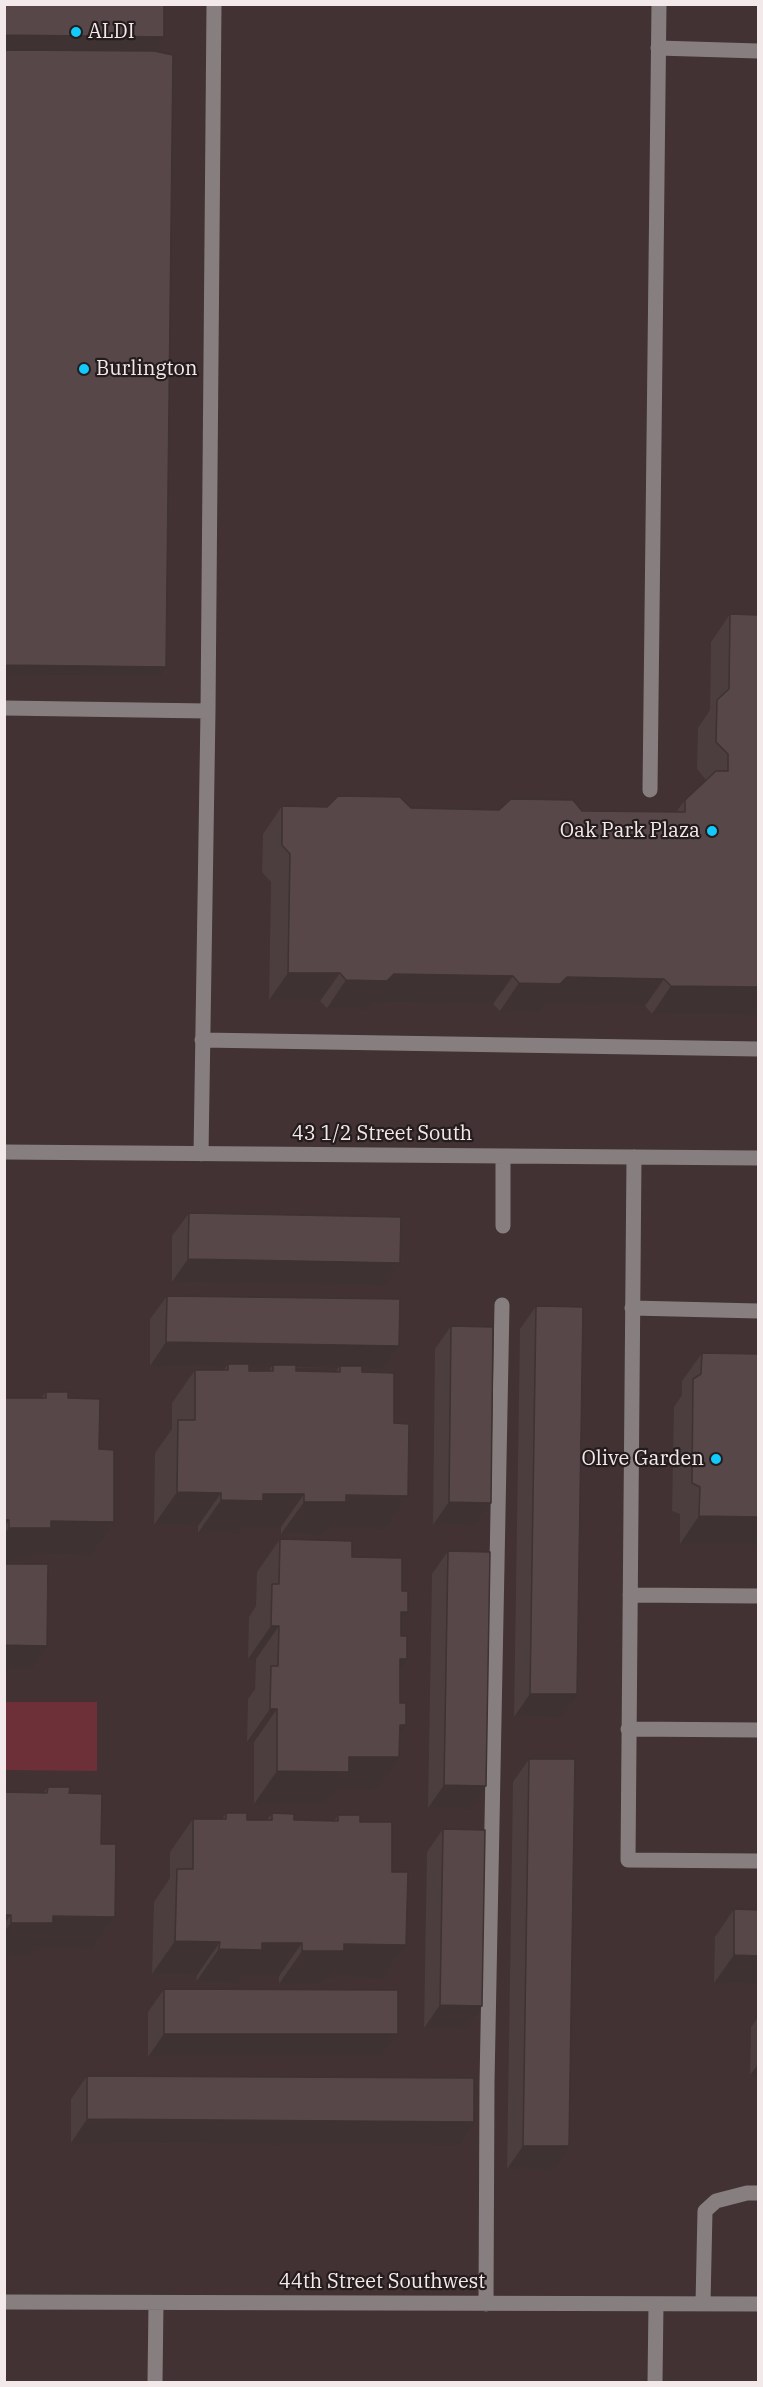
<!DOCTYPE html>
<html>
<head>
<meta charset="utf-8">
<style>
  body { margin:0 }
  #map { position:relative; width:763px; height:2387px; overflow:hidden; background:#423233; font-family:"IBM Plex Serif",serif }
  canvas { display:block }
  .frame { position:absolute; inset:0; border:6px solid #f4e9ea; pointer-events:none }
</style>
</head>
<body>
<div id="map">
<canvas width="763" height="2387"></canvas>
<div class="frame"></div>
</div>
<script>
const ctx = document.querySelector('canvas').getContext('2d');
ctx.lineJoin = 'round';
function fillPath(path, color) {
  ctx.fillStyle = color;
  ctx.fill(path, 'evenodd');
}
function poly(rows) {
  const path = new Path2D();
  for (const r of rows) {
    path.moveTo(r[0], r[1]);
    for (let i = 2; i < r.length; i += 2) path.lineTo(r[i], r[i + 1]);
  }
  return path;
}
function trace(path, color, width, dash) {
  ctx.strokeStyle = color;
  ctx.lineWidth = width;
  ctx.lineCap = dash ? 'butt' : 'round';
  ctx.setLineDash(dash || []);
  ctx.stroke(path);
}
function drawText(font, color, halo, rows, align = 'center') {
  ctx.font = font + ' "IBM Plex Serif",serif';
  ctx.lineWidth = 4.5;
  ctx.setLineDash([]);
  ctx.textBaseline = 'middle';
  ctx.strokeStyle = halo;
  ctx.fillStyle = color;
  for (const [text, x, y, turn = 0] of rows) {
    ctx.save();
    ctx.translate(x, y);
    ctx.rotate((+turn || 0) * Math.PI / 180);
    ctx.textAlign = isNaN(turn) ? turn : align;
    if (halo) ctx.strokeText(text, 0, 0);
    ctx.fillText(text, 0, 0);
    ctx.restore();
  }
}
const green = poly([
  [5,1702,97,1702,97,1771,5,1770]
]);
const minor = poly([
  [658,48,758,51],
  [4,708,208,711,201,1154],
  [208,711,214,4],
  [650,790,659,4],
  [202,1040,758,1049],
  [4,1152,758,1158],
  [634,1157,628,1860,758,1861],
  [503,1226,503,1156],
  [632,1308,758,1311],
  [630,1595,758,1596],
  [628,1729,758,1730],
  [4,2302,758,2304],
  [486,2304,487,2082,502,1305],
  [703,2304,705,2211,716,2201,747,2193,758,2193],
  [155,2382,156,2303],
  [655,2382,656,2304]
]);
const wall = poly([
  [730,614,759,615,759,1015,652,1014,645,1006,548,1004,540,1012,500,1011,493,1004,375,1002,367,1009,327,1008,320,1001,269,1000,271,882,262,872,263,834,282,806,676,812,685,800,706,780,697,769,698,728,710,710,711,642],
  [189,1213,384,1286,172,1282,172,1236],
  [167,1296,399,1346,383,1369,362,1369,362,1372,394,1423,408,1496,385,1529,328,1528,323,1535,281,1534,281,1527,245,1527,240,1534,198,1533,198,1526,154,1525,155,1453,172,1429,172,1403,195,1370,224,1370,226,1367,150,1366,150,1319],
  [249,1367,271,1367,269,1371,249,1371],
  [296,1368,338,1368,336,1372,296,1371],
  [536,1306,560,1718,514,1717,520,1329],
  [451,1326,491,1503,475,1526,433,1525,435,1349],
  [702,1353,759,1354,759,1545,680,1544,680,1514,672,1511,674,1407,682,1395,682,1381],
  [46,1392,68,1398,90,1555,33,1554,28,1561,4,1561,4,1398,41,1398],
  [280,1539,352,1557,402,1591,408,1612,401,1622,400,1734,376,1790,337,1790,326,1805,254,1804,254,1742,247,1742,248,1699,255,1689,256,1659,248,1659,249,1617,256,1606,257,1572],
  [448,1551,470,1809,428,1808,432,1574],
  [529,1759,553,2170,507,2169,513,1782],
  [48,1787,69,1793,101,1844,115,1917,92,1950,35,1949,30,1956,4,1956,4,1792,43,1793],
  [226,1813,247,1820,267,1820,272,1813,294,1820,334,1821,338,1815,360,1822,392,1872,406,1945,383,1978,326,1977,321,1984,279,1984,279,1976,244,1976,239,1983,196,1982,197,1975,152,1974,154,1902,170,1878,170,1852,193,1819,222,1819],
  [443,1829,466,2029,424,2028,427,1852],
  [734,1909,759,1910,759,1984,714,1983,715,1937],
  [164,1989,398,2034,381,2057,148,2057,148,2012],
  [759,2016,759,2075,750,2075,751,2027],
  [87,2076,458,2145,71,2143,71,2099],
  [759,2094,759,2160,757,2160]
]);
const shadedWall = poly([
  [4,35,164,37,148,60,4,59],
  [4,665,166,667,160,676,4,674],
  [288,973,340,973,320,1001,269,1000],
  [394,974,513,976,493,1004,375,1002,367,1009,327,1008,346,980],
  [567,977,664,979,645,1006,548,1004,540,1012,500,1011,519,983],
  [671,986,759,987,759,1015,652,1014],
  [188,1259,400,1263,384,1286,172,1282],
  [166,1342,399,1346,383,1369,340,1369,340,1366,338,1368,273,1367,273,1365,271,1367,228,1367,228,1364,226,1367,150,1366],
  [177,1492,221,1493,198,1526,154,1525],
  [263,1494,304,1494,281,1527,245,1527,240,1534,198,1533,221,1500],
  [346,1495,408,1496,385,1529,328,1528,323,1535,281,1534,304,1502],
  [449,1502,491,1503,475,1526,433,1525],
  [699,1516,759,1517,759,1545,680,1544],
  [4,1520,9,1520,4,1527],
  [51,1521,114,1522,90,1555,33,1554,28,1561,4,1561,4,1534,9,1528],
  [401,1612,408,1612,385,1645],
  [271,1626,279,1626,256,1659,248,1659],
  [4,1645,47,1646,31,1669,4,1668],
  [400,1659,407,1659,384,1692],
  [530,1694,577,1694,560,1718,514,1717],
  [270,1709,277,1709,254,1742,247,1742],
  [400,1725,406,1725,383,1757,399,1757,376,1790,337,1790,326,1805,254,1804,277,1771,349,1757],
  [444,1785,486,1786,470,1809,428,1808],
  [4,1915,11,1915,4,1924],
  [53,1916,115,1917,92,1950,35,1949,30,1956,4,1956,4,1932,11,1923],
  [175,1941,220,1942,197,1975,152,1974],
  [262,1943,302,1943,279,1976,244,1976,239,1983,196,1982,219,1949],
  [344,1944,406,1945,383,1978,326,1977,321,1984,279,1984,302,1951],
  [734,1955,759,1956,759,1984,714,1983],
  [440,2005,482,2006,466,2029,424,2028],
  [164,2034,398,2034,381,2057,148,2057],
  [759,2063,759,2075,750,2075],
  [87,2119,474,2122,458,2145,71,2143],
  [523,2146,569,2146,553,2170,507,2169]
]);
const building = poly([
  [4,4,164,4,164,37,4,35,4,4],
  [4,50,154,51,173,55,166,667,4,665,4,50],
  [730,614,759,615,759,987,671,986,664,979,567,977,560,984,519,983,513,976,394,974,387,981,346,980,340,973,288,973,290,854,282,845,282,806,327,807,338,796,400,797,411,808,499,810,511,799,573,800,582,811,685,812,685,800,716,771,728,771,728,754,716,742,717,700,729,689,730,614],
  [189,1213,401,1217,400,1263,188,1259,189,1213],
  [167,1296,400,1299,399,1346,166,1342,167,1296],
  [536,1306,583,1307,577,1694,530,1694,536,1306],
  [451,1326,493,1327,491,1503,449,1502,451,1326],
  [702,1353,759,1354,759,1517,699,1516,700,1487,692,1483,693,1379,701,1374,702,1353],
  [228,1364,249,1364,249,1371,273,1371,273,1365,296,1365,296,1371,340,1372,340,1366,362,1366,362,1372,394,1373,394,1423,409,1424,408,1496,346,1495,346,1502,304,1502,304,1494,263,1494,263,1501,221,1500,221,1493,177,1492,178,1420,195,1420,195,1370,228,1370,228,1364],
  [46,1392,68,1392,68,1398,100,1399,99,1449,114,1450,114,1522,51,1521,51,1528,9,1528,9,1520,4,1520,4,1398,46,1398,46,1392],
  [280,1539,352,1541,352,1557,402,1558,402,1591,408,1591,408,1612,401,1612,401,1636,407,1636,407,1659,400,1659,400,1703,406,1703,406,1725,400,1725,399,1757,349,1757,349,1772,277,1771,277,1709,270,1709,271,1666,278,1666,279,1626,271,1626,272,1584,279,1584,280,1539],
  [448,1551,490,1552,486,1786,444,1785,448,1551],
  [4,1564,48,1564,47,1646,4,1645,4,1564],
  [529,1759,575,1759,569,2146,523,2146,529,1759],
  [48,1787,70,1787,69,1793,102,1794,101,1844,116,1844,115,1917,53,1916,53,1923,11,1923,11,1915,4,1915,4,1792,47,1793,48,1787],
  [226,1813,247,1813,247,1820,272,1820,272,1813,294,1814,294,1820,338,1821,338,1815,360,1815,360,1822,392,1822,392,1872,408,1872,406,1945,344,1944,344,1951,302,1951,302,1943,262,1943,262,1950,219,1949,220,1942,175,1941,177,1869,193,1869,193,1819,226,1819,226,1813],
  [443,1829,485,1830,482,2006,440,2005,443,1829],
  [734,1909,759,1910,759,1956,734,1955,734,1909],
  [164,1989,398,1990,398,2034,164,2034,164,1989],
  [87,2076,474,2078,474,2122,87,2119,87,2076]
]);
const markers = [
  [76,32,6,"#12cafb"],
  [84,369,6,"#12cafb"],
  [712,831,6,"#12cafb"],
  [716,1459,6,"#12cafb"]
];
const poiNames = [
  ["ALDI",88,32],
  ["Burlington",96,369],
  ["Oak Park Plaza",700,831,"right"],
  ["Olive Garden",704,1459,"right"]
];
const streetNames = [
  ["43 1/2 Street South",382,1134],
  ["44th Street Southwest",382,2282]
];
fillPath(green, '#6d2f38');
trace(minor, '#877f7f', 15);
fillPath(wall, '#4c3d3e');
fillPath(shadedWall, '#3e3232');
fillPath(building, '#584748');
trace(building, '#3e3232', 1.5);
for (const [x, y, r, color] of markers) {
  const dot = new Path2D();
  dot.arc(x, y, r, 0, 2 * Math.PI);
  ctx.fillStyle = color;
  ctx.fill(dot);
  trace(dot, '#241c1d', 2);
}
drawText('20px', '#f4e9ea', '#241c1d', poiNames, 'left');
drawText('20px', '#f4e9ea', '#241c1d', streetNames);
</script>
</body>
</html>
